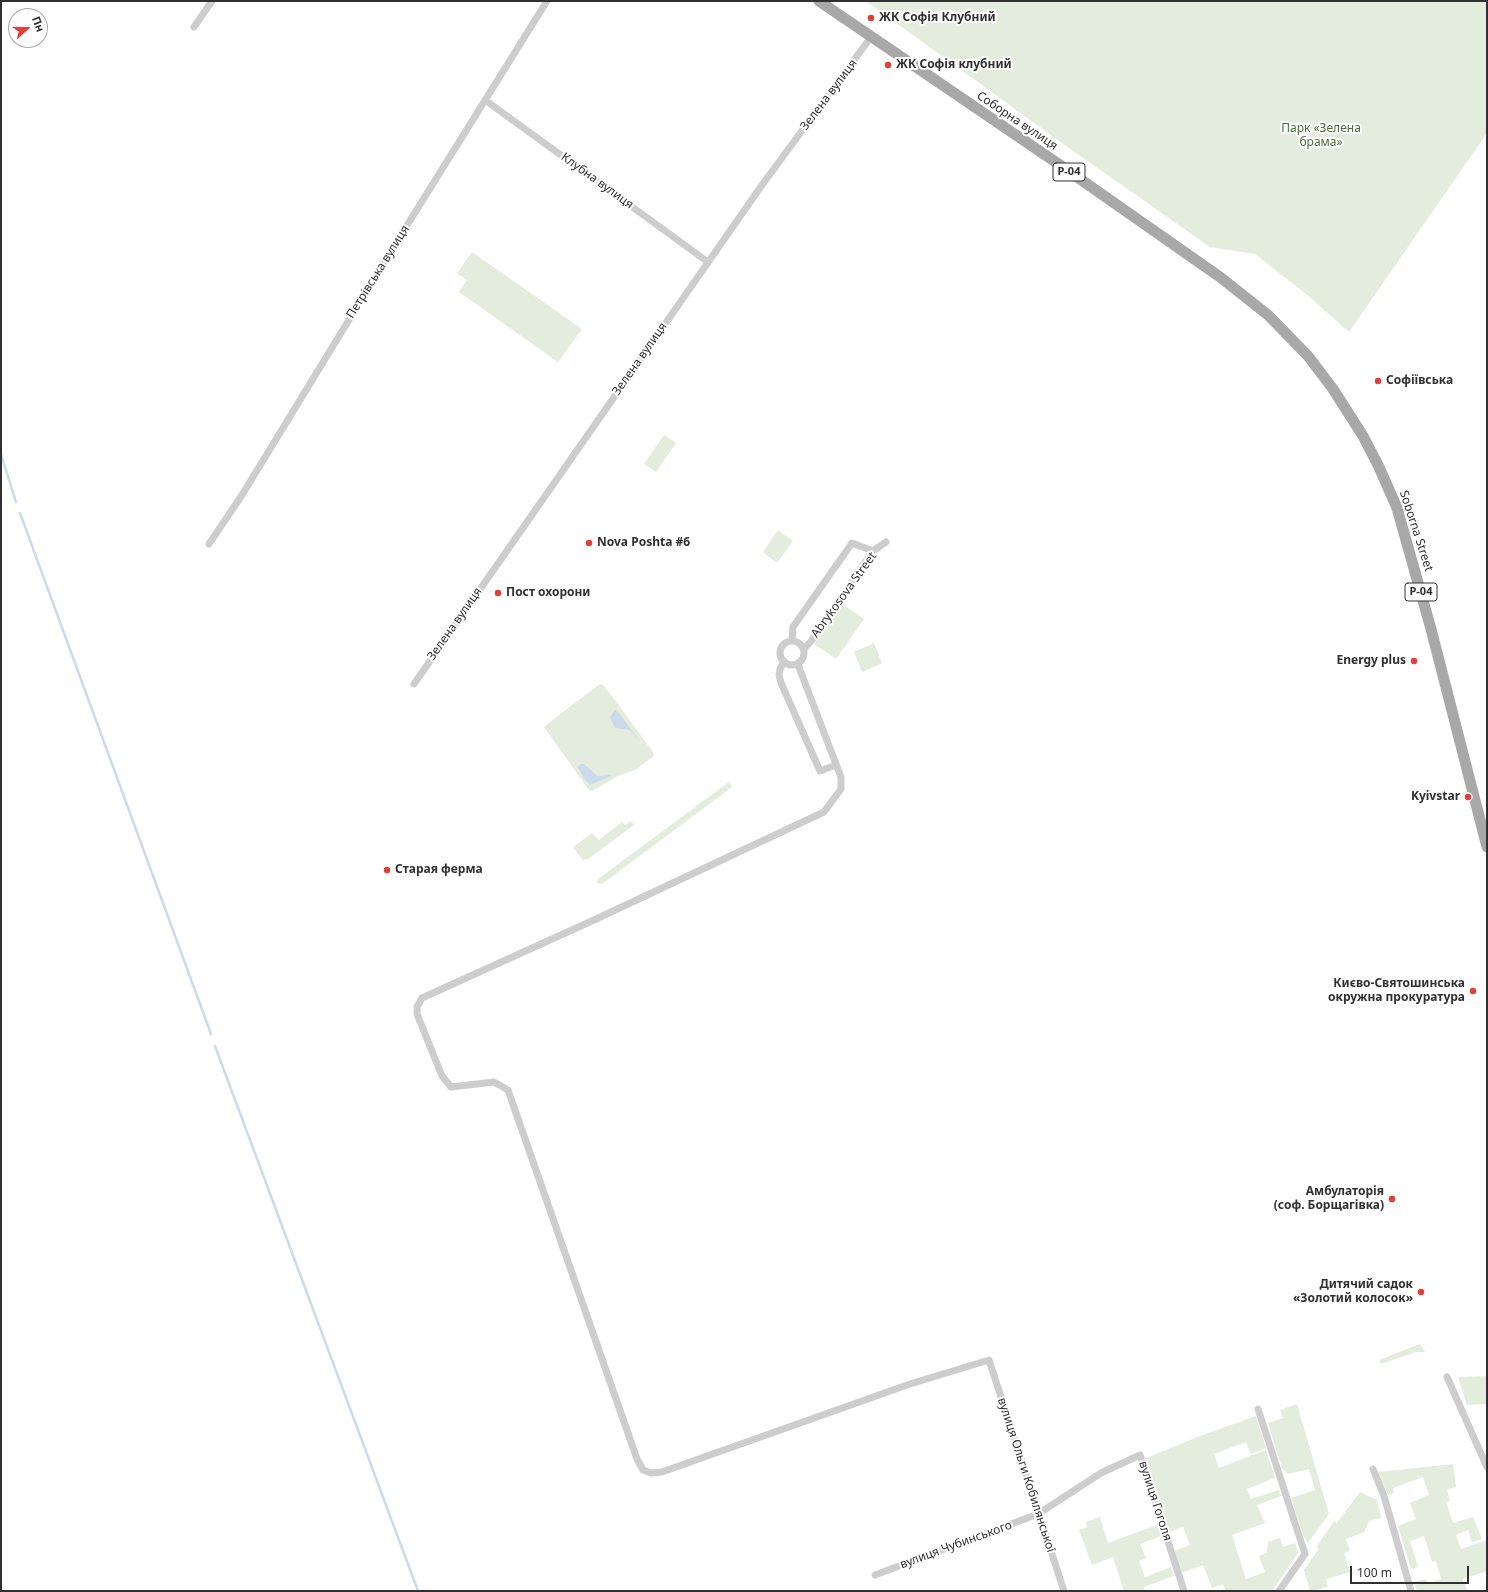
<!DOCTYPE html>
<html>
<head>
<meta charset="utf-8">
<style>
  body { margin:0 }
  #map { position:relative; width:1488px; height:1592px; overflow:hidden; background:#fff; font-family:"Noto Sans",sans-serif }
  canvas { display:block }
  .frame { position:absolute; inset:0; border:2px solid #303030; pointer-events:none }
  .north { position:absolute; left:8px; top:8px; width:40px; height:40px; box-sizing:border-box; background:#fff; border:1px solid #acacac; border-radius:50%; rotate:69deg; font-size:11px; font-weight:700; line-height:16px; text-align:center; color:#303030 }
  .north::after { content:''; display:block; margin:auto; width:14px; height:18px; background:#e14037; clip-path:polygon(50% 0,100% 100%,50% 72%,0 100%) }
  .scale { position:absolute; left:1350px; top:1566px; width:119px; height:18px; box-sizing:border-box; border:2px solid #303030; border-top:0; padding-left:5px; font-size:12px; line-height:14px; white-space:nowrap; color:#303030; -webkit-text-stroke:3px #fff; paint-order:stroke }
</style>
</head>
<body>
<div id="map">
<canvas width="1488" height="1592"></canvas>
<div class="frame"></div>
<div class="north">Пн</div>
<div class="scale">100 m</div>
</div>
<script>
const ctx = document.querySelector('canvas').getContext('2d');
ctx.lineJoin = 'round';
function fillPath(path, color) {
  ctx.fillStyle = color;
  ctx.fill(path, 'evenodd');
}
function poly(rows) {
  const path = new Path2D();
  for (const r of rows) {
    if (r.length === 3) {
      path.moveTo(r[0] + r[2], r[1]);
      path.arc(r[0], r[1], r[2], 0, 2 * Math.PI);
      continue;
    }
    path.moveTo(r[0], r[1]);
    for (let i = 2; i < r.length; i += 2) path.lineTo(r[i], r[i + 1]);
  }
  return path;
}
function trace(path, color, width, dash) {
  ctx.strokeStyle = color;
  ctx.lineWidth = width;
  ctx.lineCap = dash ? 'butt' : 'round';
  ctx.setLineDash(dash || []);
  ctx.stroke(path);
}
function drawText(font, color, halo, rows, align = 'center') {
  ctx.font = font + ' "Noto Sans",sans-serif';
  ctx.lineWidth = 4;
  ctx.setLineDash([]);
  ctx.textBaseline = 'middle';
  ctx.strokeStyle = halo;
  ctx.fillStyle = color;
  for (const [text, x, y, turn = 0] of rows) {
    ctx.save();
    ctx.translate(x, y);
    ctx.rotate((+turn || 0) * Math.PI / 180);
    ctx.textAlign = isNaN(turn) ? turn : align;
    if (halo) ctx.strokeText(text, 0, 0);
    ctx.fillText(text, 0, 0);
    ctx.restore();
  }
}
const green = poly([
  [866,1,1487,1,1487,133,1349,332,1306,294,1255,254,1210,247,1062,143],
  [472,252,582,329,558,362,459,292,467,280,457,273],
  [664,435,676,443,656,472,644,464],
  [778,530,793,541,777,563,763,552],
  [841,603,864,619,836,659,814,644],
  [874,643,882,663,862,672,854,652],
  [602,684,604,686,617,703,653,752,654,756,635,770,618,776,592,791,589,790,544,727,568,708,599,685],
  [584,764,598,776,610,775,590,784],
  [729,782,732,787,602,884,597,883,598,879],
  [631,821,634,825,588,859,583,860,573,847,592,833,599,840,622,822,625,825],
  [1420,1344,1425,1352,1416,1352,1381,1364,1379,1360],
  [1487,1376,1487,1404,1467,1405,1458,1377],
  [1297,1404,1329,1514,1308,1543,1303,1535,1291,1498,1315,1490,1309,1469,1288,1474,1282,1468,1268,1423,1283,1418,1280,1410],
  [1256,1416,1266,1448,1251,1454,1246,1442,1214,1454,1219,1468,1266,1450,1275,1478,1247,1489,1251,1499,1279,1490,1281,1496,1257,1505,1265,1523,1232,1535,1246,1579,1265,1572,1259,1556,1267,1553,1268,1542,1280,1538,1283,1547,1295,1543,1298,1553,1272,1591,1226,1591,1223,1584,1212,1588,1203,1565,1181,1573,1174,1551,1190,1545,1183,1527,1168,1533,1144,1459,1200,1436],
  [1453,1464,1456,1487,1447,1490,1450,1501,1446,1502,1453,1523,1473,1517,1482,1539,1472,1542,1468,1530,1456,1535,1461,1549,1487,1540,1487,1571,1463,1579,1467,1591,1417,1591,1414,1582,1426,1579,1428,1584,1441,1579,1436,1561,1432,1562,1424,1536,1410,1541,1418,1567,1411,1569,1398,1526,1416,1519,1410,1503,1429,1495,1423,1477,1393,1488,1394,1493,1388,1495,1378,1472],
  [1360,1492,1377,1500,1381,1518,1369,1521,1364,1532,1346,1539,1350,1551,1344,1553,1350,1572,1326,1579,1328,1587,1310,1591,1304,1570,1318,1550,1317,1546,1335,1520,1336,1524],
  [1149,1499,1100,1517,1108,1543,1157,1525,1161,1536,1140,1544,1146,1558,1139,1561,1145,1577,1171,1567,1174,1576,1144,1587,1145,1591,1124,1591,1113,1557,1092,1565,1079,1530,1087,1527,1086,1522,1075,1526]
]);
const water = poly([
  [615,710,619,713,640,742,630,730,615,728,610,717],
  [580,764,584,764,598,776,610,775,611,776,590,785,583,777,578,767]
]);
const stream = poly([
  [1,454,16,502],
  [20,513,211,1034],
  [215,1046,418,1591]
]);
const street = poly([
  [194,27,212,1],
  [485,100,708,262],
  [209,544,242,495,391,251,547,1],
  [792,641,793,627,852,543,873,551],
  [792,653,12],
  [804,649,812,640,873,551,886,542],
  [784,661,780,669,779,675,781,683,820,771,836,765],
  [798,663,800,670,841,777,841,789,824,812,594,920,422,998,417,1007,417,1014,442,1076,451,1087,494,1082,508,1090,637,1459,643,1470,651,1473,662,1472,910,1384,989,1360,1064,1591],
  [414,684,762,185,871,37],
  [1447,1377,1487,1467],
  [1258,1409,1305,1554,1279,1591],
  [1373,1469,1384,1496,1411,1591],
  [875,1575,1038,1514,1101,1473,1140,1455,1184,1591]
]);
const primary = poly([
  [819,1,1060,165,1220,277,1268,315,1308,356,1333,389,1363,436,1379,467,1397,508,1431,629,1487,847]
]);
const markers = [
  [871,18,4,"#e14037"],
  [888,65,4,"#e14037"],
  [1378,381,4,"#e14037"],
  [589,543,4,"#e14037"],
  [498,593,4,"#e14037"],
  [1414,661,4,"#e14037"],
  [1468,797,4,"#e14037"],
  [387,870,4,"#e14037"],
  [1473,991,4,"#e14037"],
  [1392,1199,4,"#e14037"],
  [1421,1292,4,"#e14037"]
];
const shields = [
  [1069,172,32],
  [1421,592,32]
];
const shieldNames = [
  ["Р-04",1069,172],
  ["Р-04",1421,592]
];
const poiNames = [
  ["ЖК Софія Клубний",879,18],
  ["ЖК Софія клубний",896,65],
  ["Софіївська",1386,381],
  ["Nova Poshta #6",597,543],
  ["Пост охорони",506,593],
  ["Energy plus",1406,661,"right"],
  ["Kyivstar",1460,797,"right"],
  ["Старая ферма",395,870],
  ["Києво-Святошинська",1465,984,"right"],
  ["окружна прокуратура",1465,998,"right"],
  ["Амбулаторія",1384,1192,"right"],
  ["(соф. Борщагівка)",1384,1206,"right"],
  ["Дитячий садок",1413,1285,"right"],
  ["«Золотий колосок»",1413,1299,"right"]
];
const streetNames = [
  ["Зелена вулиця",829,95,-53],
  ["Соборна вулиця",1017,121,34],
  ["Клубна вулиця",597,181,36],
  ["Петрівська вулиця",378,272,-58],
  ["Зелена вулиця",640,359,-55],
  ["Soborna Street",1416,531,72],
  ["Abrykosova Street",844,595,-54],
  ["Зелена вулиця",455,624,-55],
  ["вулиця Ольги Кобилянської",1026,1475,72],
  ["вулиця Гоголя",1155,1501,72],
  ["вулиця Чубинського",956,1545,-20]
];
const parkNames = [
  ["Парк «Зелена",1321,129],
  ["брама»",1321,143]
];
fillPath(green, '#e4ecde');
fillPath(water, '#cbdbeb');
trace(stream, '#cbdbeb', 2.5);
trace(street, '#cdcdcd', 7);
trace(primary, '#a8a8a8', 11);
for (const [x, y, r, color] of markers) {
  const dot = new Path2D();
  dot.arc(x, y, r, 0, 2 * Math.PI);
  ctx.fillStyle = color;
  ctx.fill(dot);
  trace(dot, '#fff', 1.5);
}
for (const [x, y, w] of shields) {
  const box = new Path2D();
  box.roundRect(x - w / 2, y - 9, w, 18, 3);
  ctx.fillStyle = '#fff';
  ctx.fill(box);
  trace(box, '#303030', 1);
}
drawText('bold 11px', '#303030', null, shieldNames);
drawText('bold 12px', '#303030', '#fff', poiNames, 'left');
drawText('12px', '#303030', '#fff', streetNames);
drawText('12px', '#4d6b3e', '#fff', parkNames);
</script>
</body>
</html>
